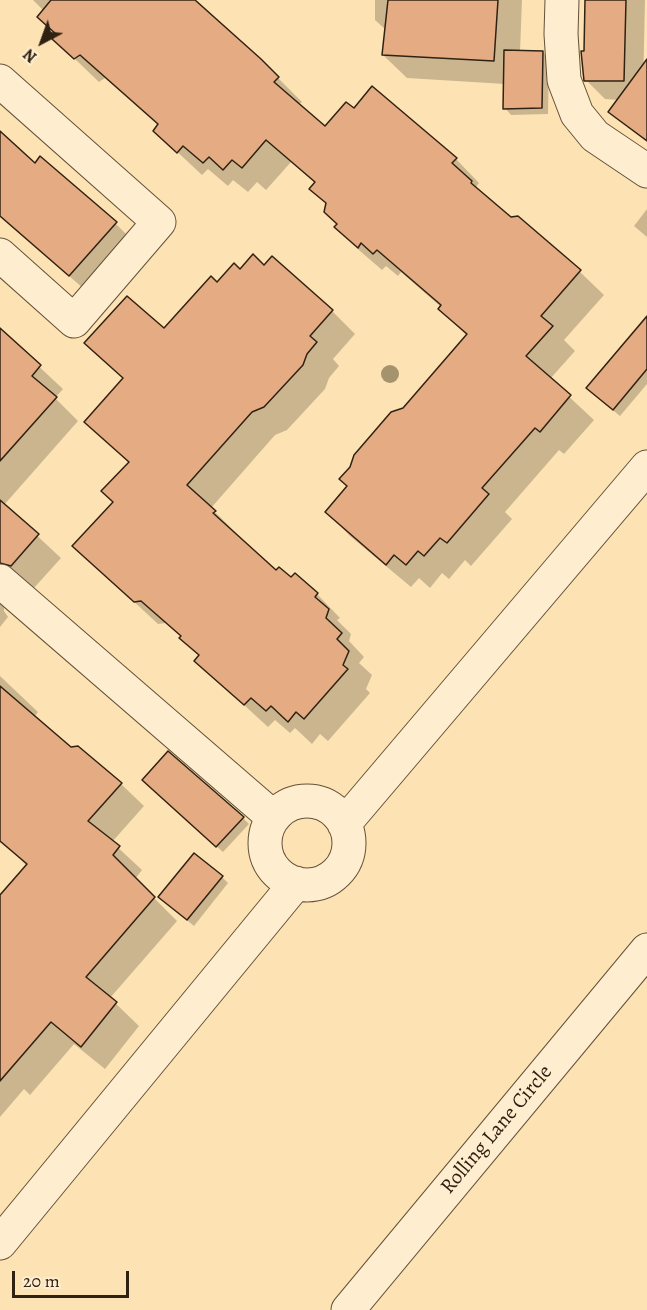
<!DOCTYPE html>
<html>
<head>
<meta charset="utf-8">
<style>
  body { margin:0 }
  #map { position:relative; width:647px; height:1310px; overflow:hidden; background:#fde3b3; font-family:Alegreya,serif }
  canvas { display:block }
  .north { position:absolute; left:12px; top:12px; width:60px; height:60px; -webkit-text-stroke:4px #feedce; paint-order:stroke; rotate:221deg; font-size:16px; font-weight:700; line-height:24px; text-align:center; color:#302212 }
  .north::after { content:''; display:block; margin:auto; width:21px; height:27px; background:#302212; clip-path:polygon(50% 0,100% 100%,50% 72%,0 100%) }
  .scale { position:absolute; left:12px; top:1271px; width:117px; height:27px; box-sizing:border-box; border:3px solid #302212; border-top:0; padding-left:8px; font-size:18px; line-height:21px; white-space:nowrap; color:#302212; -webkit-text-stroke:4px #feedce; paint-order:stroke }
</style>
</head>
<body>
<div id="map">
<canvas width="647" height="1310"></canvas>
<div class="north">N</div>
<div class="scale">20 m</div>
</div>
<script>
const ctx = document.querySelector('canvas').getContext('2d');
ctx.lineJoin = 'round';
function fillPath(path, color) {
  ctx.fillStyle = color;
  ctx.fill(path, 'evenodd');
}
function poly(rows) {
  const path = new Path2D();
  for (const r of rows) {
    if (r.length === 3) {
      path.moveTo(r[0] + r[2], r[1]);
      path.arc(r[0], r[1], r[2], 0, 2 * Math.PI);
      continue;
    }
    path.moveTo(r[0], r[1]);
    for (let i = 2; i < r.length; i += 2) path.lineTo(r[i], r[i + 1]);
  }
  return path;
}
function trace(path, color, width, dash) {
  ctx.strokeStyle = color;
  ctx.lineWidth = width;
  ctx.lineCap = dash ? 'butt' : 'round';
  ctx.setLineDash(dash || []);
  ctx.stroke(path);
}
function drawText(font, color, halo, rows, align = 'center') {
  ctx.font = font + ' Alegreya,serif';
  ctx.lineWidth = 5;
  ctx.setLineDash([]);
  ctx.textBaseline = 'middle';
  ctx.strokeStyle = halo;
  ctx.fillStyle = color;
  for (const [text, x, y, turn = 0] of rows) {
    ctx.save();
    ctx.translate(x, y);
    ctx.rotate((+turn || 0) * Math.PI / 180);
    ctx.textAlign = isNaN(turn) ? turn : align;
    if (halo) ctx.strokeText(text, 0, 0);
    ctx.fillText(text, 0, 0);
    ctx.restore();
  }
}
const shadow = poly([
  [33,0,192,0,278,78,302,102,298,105,325,129,354,110,456,159,479,183,476,187,491,202,510,219,518,218,580,272,604,295,564,340,575,351,550,379,594,420,564,454,559,450,505,512,512,519,471,566,465,560,449,579,442,573,430,588,419,578,411,587,350,536,327,512,349,486,404,409,467,336,440,309,441,307,401,272,398,276,386,266,382,270,360,251,336,227,338,225,327,204,312,189,316,184,291,162,266,190,257,182,248,192,233,180,228,186,208,169,202,175,155,131,159,126,105,78,99,82,54,39,57,35,39,17,44,11],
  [375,0,522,0,520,52,543,52,549,59,548,114,511,115,505,108,505,84,407,78,383,55,386,30,375,20],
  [587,0,645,0,643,91,647,94,647,141,610,112,619,100,605,99,586,80],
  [0,133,35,165,115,223,131,239,86,291,0,214],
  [647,209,647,237,634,226],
  [264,267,332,311,355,334,333,359,339,366,329,378,325,389,287,430,275,435,211,508,238,535,236,537,276,573,291,579,317,594,340,618,337,620,351,634,349,641,364,657,359,663,372,675,366,689,370,693,328,741,320,734,312,744,295,728,290,733,275,720,268,727,196,661,200,657,182,637,166,623,158,624,74,546,114,502,129,463,86,422,124,379,110,366,164,330,217,284,240,271],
  [647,318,647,384,620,416,594,395],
  [2,332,63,389,55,398,78,421,4,505,61,558,34,588,27,585,4,602,4,611,8,617,0,627,0,334],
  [0,676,38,712,35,716,51,732,70,749,78,748,121,784,144,806,112,842,142,870,135,879,177,921,110,998,139,1026,105,1069,74,1044,30,1095,24,1089,0,1117,0,898,27,866,0,839],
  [150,786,243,818,249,824,223,852],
  [222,877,228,883,194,926,166,903]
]);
const building = poly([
  [51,0,195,0,261,59,279,77,274,82,325,126,346,102,354,108,372,86,457,158,452,163,472,181,471,183,511,217,518,216,581,270,541,316,553,326,526,356,571,395,540,432,535,428,482,488,489,494,447,543,440,538,424,556,418,551,406,565,394,555,386,565,325,512,347,486,339,479,350,467,354,455,391,412,403,408,467,334,438,309,441,305,377,250,373,254,361,243,358,248,334,227,337,224,324,212,326,203,309,189,315,182,266,140,242,168,232,160,223,170,209,157,203,163,183,146,177,153,153,131,158,124,80,55,74,59,52,39,56,34,37,17,51,0],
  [388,0,498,0,494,61,382,55,388,0],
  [585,0,626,0,624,81,584,81,581,51,584,51,585,0],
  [504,50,543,51,542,108,503,109,504,50],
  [647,59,647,141,608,112,647,59],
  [0,131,35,163,40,156,117,222,69,276,0,216,0,131],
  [253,254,264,265,272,256,333,310,310,336,317,342,307,354,303,365,264,407,252,412,187,485,216,511,213,513,276,570,279,567,291,577,295,573,318,593,315,597,329,609,326,618,342,633,337,639,349,651,343,665,348,669,304,719,296,712,288,722,271,706,266,711,251,698,244,705,194,661,199,655,179,638,181,636,141,601,134,602,72,546,113,502,101,491,129,462,84,422,123,378,84,343,127,296,164,328,211,276,217,282,234,263,240,269,253,254],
  [647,316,647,369,613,410,586,388,647,316],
  [0,328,41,365,32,376,57,397,0,461,0,328],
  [0,500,39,534,11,566,0,563,0,500],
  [0,686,71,747,78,746,122,783,88,821,120,846,113,855,155,897,86,977,117,1002,81,1047,51,1022,0,1081,0,895,27,864,0,841,0,686],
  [168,751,244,817,216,847,142,780,168,751],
  [194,853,223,876,187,920,158,897,194,853]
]);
const minor = poly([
  [562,0,561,34,564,80,577,114,595,136,647,171],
  [0,81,159,222,74,321,0,255],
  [0,581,273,817],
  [307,843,42],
  [344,824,647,467],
  [0,1243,296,883],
  [348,1310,647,950]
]);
const trees = [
  [390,374]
];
const streetNames = [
  ["Rolling Lane Circle",497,1130,-50]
];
fillPath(shadow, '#0003');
fillPath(building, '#e5ac84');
trace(building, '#302212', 1.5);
trace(minor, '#63523a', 35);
trace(minor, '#feedce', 33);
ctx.fillStyle = '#a5936e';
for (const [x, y] of trees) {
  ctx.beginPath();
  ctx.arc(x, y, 9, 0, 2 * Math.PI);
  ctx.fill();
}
drawText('21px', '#302212', '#feedce', streetNames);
</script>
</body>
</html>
